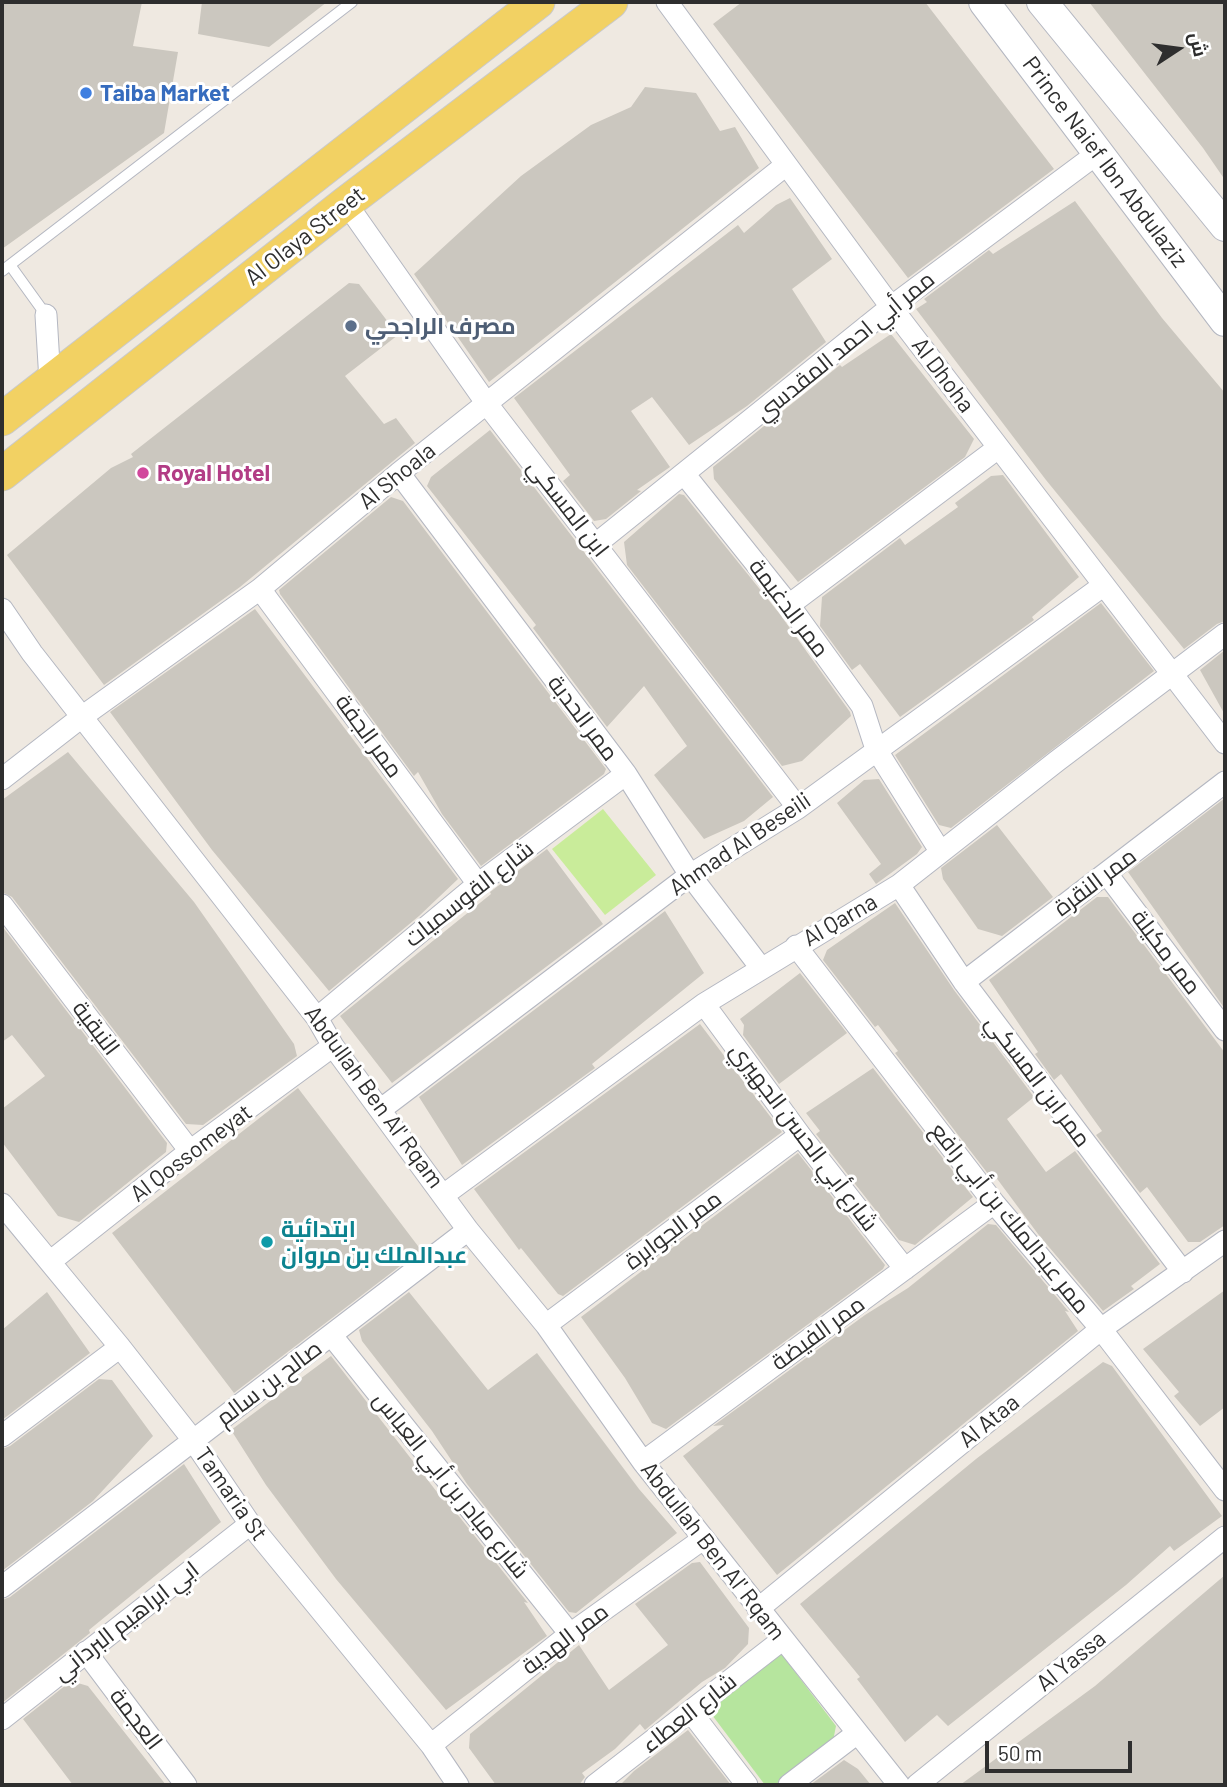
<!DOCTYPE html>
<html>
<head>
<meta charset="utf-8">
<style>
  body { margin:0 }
  #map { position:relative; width:1227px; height:1787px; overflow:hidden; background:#efe9e1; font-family:Barlow,Cairo,sans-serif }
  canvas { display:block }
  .frame { position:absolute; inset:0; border:4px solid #2e2e2e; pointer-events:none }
  .north { position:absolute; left:1143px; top:14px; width:70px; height:70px; -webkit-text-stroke:5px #fff; paint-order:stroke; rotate:77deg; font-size:19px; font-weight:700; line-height:28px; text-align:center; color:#2e2e2e }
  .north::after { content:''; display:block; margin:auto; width:24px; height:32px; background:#2e2e2e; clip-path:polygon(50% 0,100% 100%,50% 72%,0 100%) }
  .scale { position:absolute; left:985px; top:1741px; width:147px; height:32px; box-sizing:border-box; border:4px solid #2e2e2e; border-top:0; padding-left:9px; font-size:21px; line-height:24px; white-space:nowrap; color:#2e2e2e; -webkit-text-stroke:5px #fff; paint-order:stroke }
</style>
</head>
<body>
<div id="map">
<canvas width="1227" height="1787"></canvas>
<div class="frame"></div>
<div class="north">ش</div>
<div class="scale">50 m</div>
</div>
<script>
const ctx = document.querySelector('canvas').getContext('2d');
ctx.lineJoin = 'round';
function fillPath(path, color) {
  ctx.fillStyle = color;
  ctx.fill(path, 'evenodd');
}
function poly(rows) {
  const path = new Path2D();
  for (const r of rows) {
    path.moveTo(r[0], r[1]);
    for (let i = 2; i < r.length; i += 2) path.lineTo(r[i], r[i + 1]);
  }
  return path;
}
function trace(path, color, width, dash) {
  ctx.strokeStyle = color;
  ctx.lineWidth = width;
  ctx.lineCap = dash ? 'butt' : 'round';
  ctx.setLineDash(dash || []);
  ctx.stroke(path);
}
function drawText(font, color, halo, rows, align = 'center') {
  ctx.font = font + ' Barlow,Cairo,sans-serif';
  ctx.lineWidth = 6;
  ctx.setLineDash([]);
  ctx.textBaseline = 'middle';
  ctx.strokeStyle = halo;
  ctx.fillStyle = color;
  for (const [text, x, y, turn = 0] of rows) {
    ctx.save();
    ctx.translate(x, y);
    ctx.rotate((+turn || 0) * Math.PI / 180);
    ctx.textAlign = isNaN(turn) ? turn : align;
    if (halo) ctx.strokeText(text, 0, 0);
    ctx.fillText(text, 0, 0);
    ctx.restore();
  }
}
const green = poly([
  [780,1652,836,1726,833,1741,775,1785,765,1785,706,1707]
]);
const pitch = poly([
  [603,809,656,875,605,915,552,849]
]);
const building = poly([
  [2,2,142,2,133,46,178,52,164,133,2,249],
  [202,2,327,2,269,47,198,34],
  [742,2,925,2,1054,169,908,278,713,24],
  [1089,2,1225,2,1225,180,1203,148],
  [645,87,696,93,720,131,735,127,759,168,489,382,414,274,521,176,591,125,631,107],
  [790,198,832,259,792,289,826,342,747,406,689,445,652,397,631,411,670,467,637,490,641,491,606,519,594,521,563,481,570,475,514,398,738,225,744,233,776,205],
  [1075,201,1162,318,1225,393,1225,621,1217,624,1184,649,1046,480,916,309,927,302,924,299,989,250,993,254],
  [349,283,359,284,398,335,345,376,384,424,396,418,415,443,240,587,104,685,7,555,111,468,133,457,131,454],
  [891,334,974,439,965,457,798,582,714,479,713,467,840,365,842,367],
  [490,430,773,797,744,821,704,839,654,775,687,746,644,686,607,727,533,628,536,625,427,486,431,477],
  [1003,475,1079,577,1032,617,1034,620,900,717,860,664,852,670,820,626,822,597,900,538,905,545,958,507,955,503,991,476],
  [679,494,684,495,779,613,850,712,851,716,802,761,782,766,627,565,624,542],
  [391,497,403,501,606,769,604,774,481,866,442,814,418,772,414,776,280,594,279,590],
  [1101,603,1154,671,951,828,939,825,895,755],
  [255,609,458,879,419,916,329,991,212,850,110,712],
  [1225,650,1225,715,1200,670],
  [68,752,194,902,294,1044,297,1056,203,1125,186,1124,12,897,2,892,2,800],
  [879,779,922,847,917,854,876,884,869,874,881,864,837,803,864,780],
  [1225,798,1225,1009,1128,872],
  [997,825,1053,897,1002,936,978,929,943,879,941,868],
  [547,849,603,924,392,1083,340,1016,491,894,490,892],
  [1097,897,1108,897,1225,1053,1225,1225,1200,1242,1188,1242,1147,1187,1140,1193,1096,1135,1102,1131,1061,1074,1054,1080,1035,1054,1038,1052,989,980],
  [895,903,954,990,1034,1097,1007,1119,1046,1172,1075,1151,1160,1264,1131,1286,1134,1289,1103,1311,1038,1234,995,1176,992,1179,895,1053,898,1051,878,1025,875,1027,823,960,827,950],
  [665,911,704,973,592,1064,595,1068,462,1165,419,1097],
  [2,926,167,1143,166,1152,79,1222,58,1216,2,1142,2,1109,45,1076,12,1035,2,1042],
  [800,973,847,1033,779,1084,743,1035,744,1025,740,1019],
  [700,1024,782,1132,563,1296,558,1294,521,1248,519,1250,474,1189],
  [873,1068,973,1197,915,1245,899,1240,816,1134,820,1131,806,1113],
  [298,1088,421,1250,234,1393,112,1233],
  [798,1153,885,1265,883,1269,666,1429,652,1423,625,1378,581,1317],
  [988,1224,996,1225,1069,1312,1065,1311,1078,1331,777,1575,683,1456,724,1425,713,1426,865,1315,908,1288],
  [1225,1290,1225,1407,1200,1426,1174,1396,1179,1392,1143,1349],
  [47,1292,90,1353,2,1420,2,1330],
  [409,1292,488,1390,537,1353,639,1489,677,1533,576,1613,569,1612,467,1484,432,1431,362,1341,359,1330],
  [331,1356,444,1501,446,1500,528,1603,524,1602,547,1636,446,1710,336,1579,266,1485,231,1430],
  [1103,1362,1112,1366,1222,1516,1174,1551,1170,1546,1126,1585,948,1726,937,1715,905,1742,857,1679,860,1677,800,1604,976,1459],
  [99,1379,112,1380,153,1436,93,1501,2,1571,2,1449,10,1446],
  [184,1464,221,1522,89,1630,90,1633,2,1703,2,1600,10,1597],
  [700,1562,749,1628,748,1644,725,1668,702,1682,645,1730,640,1724,615,1749,582,1773,585,1777,579,1785,496,1785,469,1748,470,1734,579,1645,609,1690,668,1645,635,1604,692,1563],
  [1225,1575,1225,1785,960,1785,1095,1686],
  [71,1681,88,1686,166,1785,73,1785,23,1719],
  [688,1730,731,1785,620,1785,634,1771],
  [844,1760,858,1769,871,1785,810,1785]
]);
const lane = poly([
  [10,265,46,315],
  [2,271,352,2]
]);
const street = poly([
  [667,2,891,307,1225,743],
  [346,203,487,404,798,808],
  [46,315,50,381],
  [399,473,626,774,690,875,761,968],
  [685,475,789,605,862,706,876,749,940,851],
  [596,544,891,307,1098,153],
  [260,589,478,884],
  [789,605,998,448],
  [2,609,32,653,317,1018,333,1046,468,1230,546,1325,643,1462,899,1785],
  [2,779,83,716,260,589,399,473,786,165],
  [1107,874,1225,1030],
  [899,885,964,982,1183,1272],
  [2,905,190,1151],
  [796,946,994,1203,1101,1329,1225,1490],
  [964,982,1225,782],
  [704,1004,800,1135,905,1269],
  [317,1018,478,884,626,774],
  [380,1110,690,875,798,808,1104,585],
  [445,1194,704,1004,899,885,1057,761,1225,634],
  [2,1204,120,1347,193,1440,250,1524,431,1745,458,1785],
  [51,1261,190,1151,333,1046],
  [546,1325,800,1135],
  [332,1336,570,1634],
  [2,1436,120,1347],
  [643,1462,994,1203],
  [2,1587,468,1230],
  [758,1609,1101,1329,1225,1241],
  [86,1652,186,1785],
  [691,1712,747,1785],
  [2,1719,250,1524],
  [431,1745,570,1634,703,1539],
  [595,1785,782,1640],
  [789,1785,856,1734],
  [917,1785,1225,1537]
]);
const secondary = poly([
  [984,2,1225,321],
  [1042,2,1225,226]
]);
const primary = poly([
  [2,419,538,2],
  [2,474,346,203,611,2]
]);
const markers = [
  [86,93,7,"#3f7fe0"],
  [351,326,7,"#5c6f8a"],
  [143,473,7,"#d1479c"],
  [267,1242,7,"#0f9aa8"]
];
const shopNames = [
  ["Taiba Market",100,93]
];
const streetNames = [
  ["Prince Naief Ibn Abdulaziz",1105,162,53],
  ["Al Olaya Street",305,236,-38],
  ["ممر أبي احمد المقدسي",845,346,-39],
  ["Al Dhoha",943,375,53],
  ["Al Shoala",397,476,-39],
  ["ابن المسكي",568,508,52],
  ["ممر الدغيمة",789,608,53],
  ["ممر الحدبة",583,718,53],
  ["ممر الجفة",369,736,54],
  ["Ahmad Al Beseili",740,844,-34],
  ["ممر النقرة",1095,882,-37],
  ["شارع القوسميات",469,894,-38],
  ["Al Qarna",840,920,-30],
  ["ممر مكيلة",1166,952,53],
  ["النبقية",96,1028,53],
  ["ممر ابن المسكي",1038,1081,53],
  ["Abdullah Ben Al' Rqam",374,1097,54],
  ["شارع أبي الحسن الجهيري",804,1137,53],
  ["Al Qossomeyat",191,1153,-37],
  ["ممر عبدالملك بن أبي رافع",1010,1218,51],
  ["ممر الجوابرة",673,1230,-37],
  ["ممر الفيضة",818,1333,-36],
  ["صالح بن سالم",269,1383,-37],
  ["Al Ataa",989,1421,-39],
  ["شارع مبادر بن أبي العباس",451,1485,51],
  ["Tamaria St",231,1494,55],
  ["Abdullah Ben Al' Rqam",713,1551,52],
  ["ابي ابراهيم البرداني",126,1621,-38],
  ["ممر الهدية",565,1639,-37],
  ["Al Yassa",1071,1661,-39],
  ["شارع العطاء",689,1713,-38],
  ["العجمة",136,1719,53]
];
const serviceNames = [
  ["مصرف الراجحي",365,326]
];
const hotelNames = [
  ["Royal Hotel",157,473]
];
const cultureNames = [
  ["ابتدائية",281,1229],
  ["عبدالملك بن مروان",281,1255]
];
fillPath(green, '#b6e59e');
fillPath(pitch, '#c9ec9a');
fillPath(building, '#cbc7bf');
trace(lane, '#b4b7c1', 12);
trace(street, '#b4b7c1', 23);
trace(secondary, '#b4b7c1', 32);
trace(primary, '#c9c9c9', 35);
trace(lane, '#fff', 10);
trace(street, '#fff', 21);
trace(secondary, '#fff', 30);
trace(primary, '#f2d163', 33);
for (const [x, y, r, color] of markers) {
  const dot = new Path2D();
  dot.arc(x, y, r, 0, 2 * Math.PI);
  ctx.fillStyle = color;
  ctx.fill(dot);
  trace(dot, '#fff', 2.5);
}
drawText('bold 23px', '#366cbe', '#fff', shopNames, 'left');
drawText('23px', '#2e2e2e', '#fff', streetNames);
drawText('bold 23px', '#4e5e75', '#fff', serviceNames, 'left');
drawText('bold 23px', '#b23c85', '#fff', hotelNames, 'left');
drawText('bold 23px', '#0d838f', '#fff', cultureNames, 'left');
</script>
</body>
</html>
